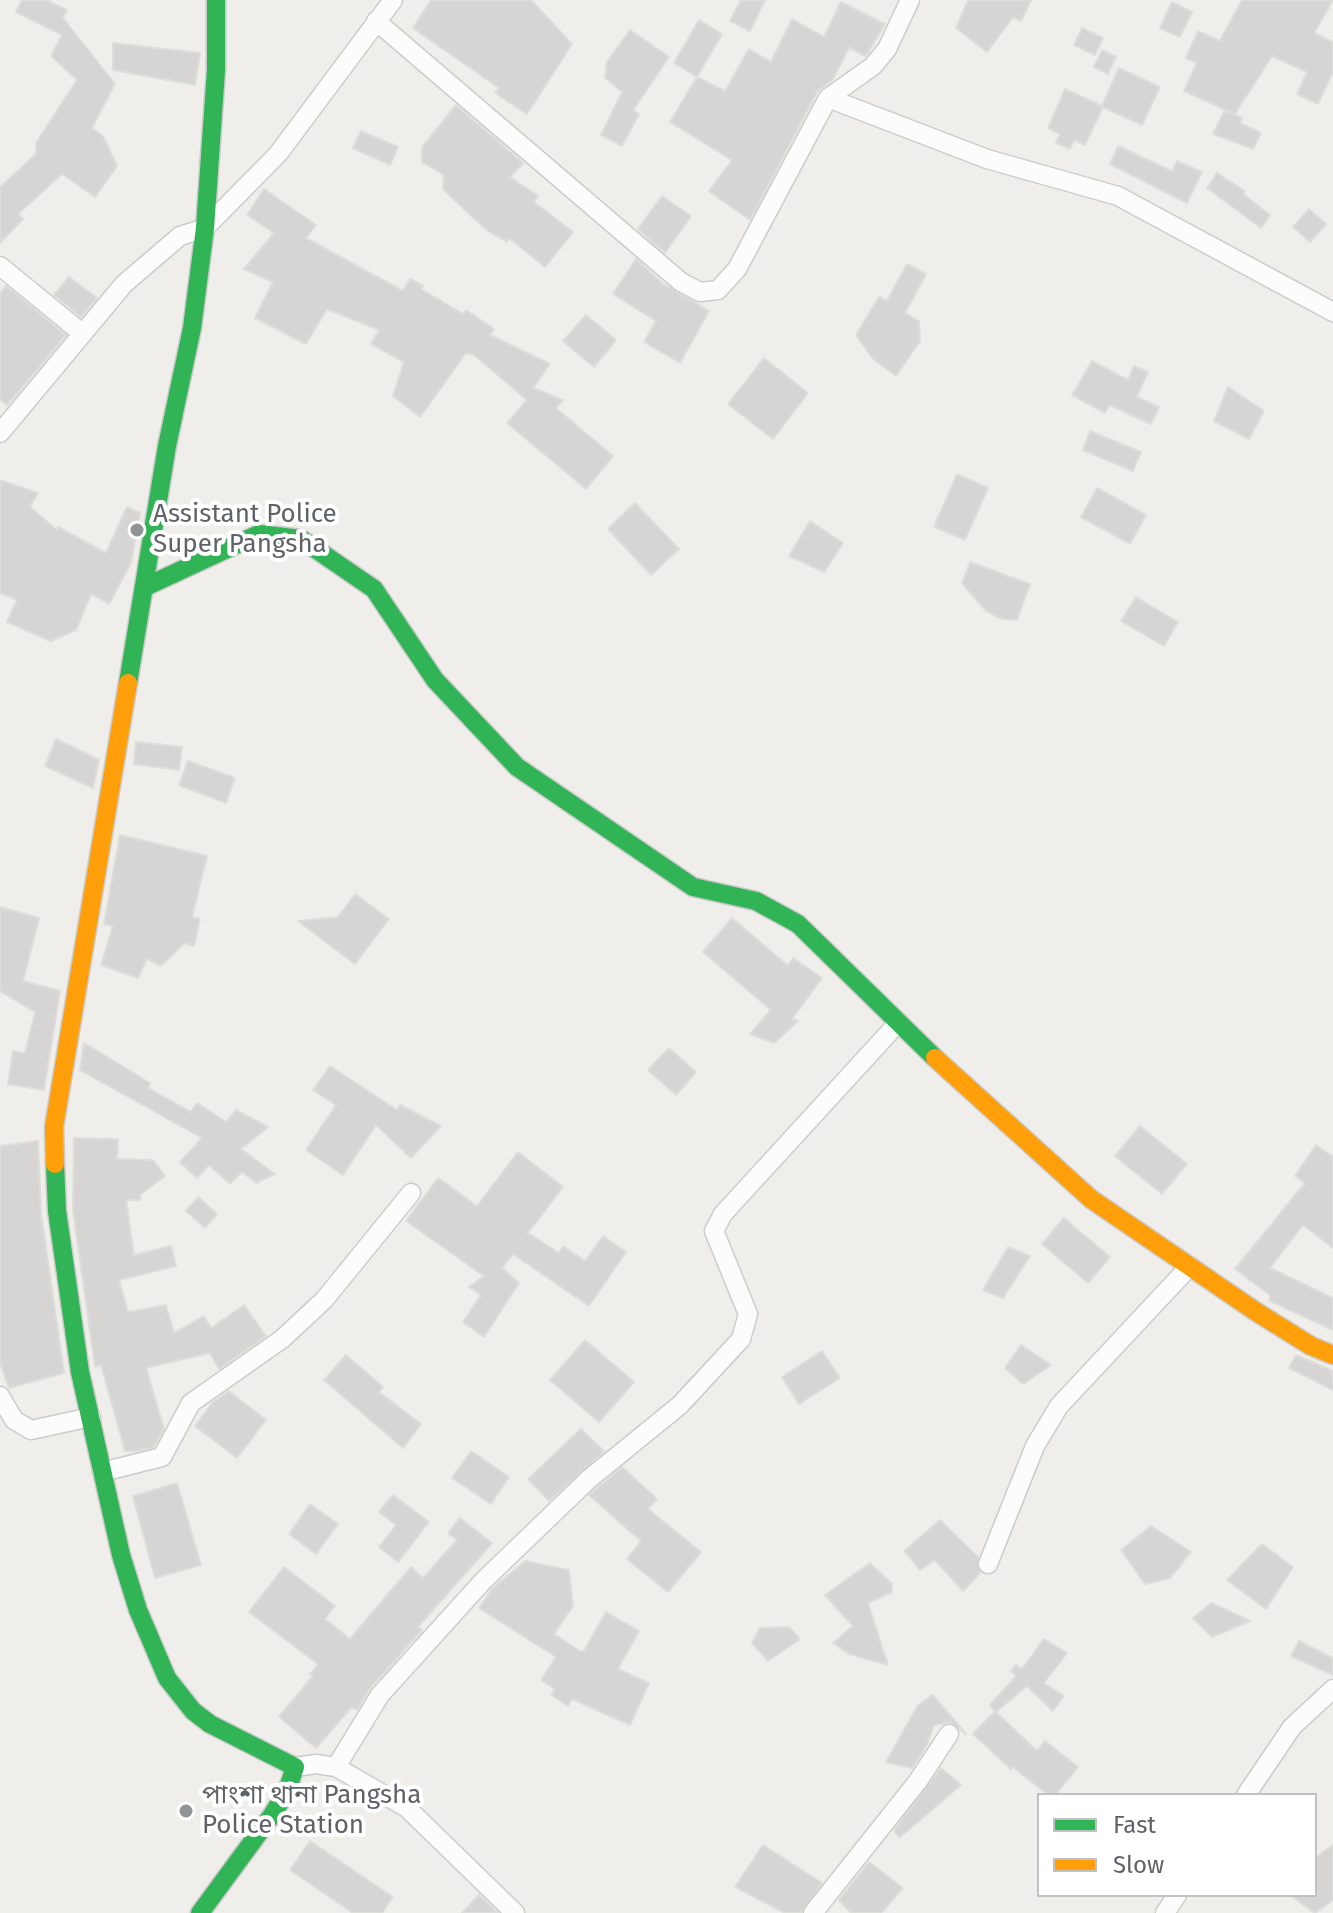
<!DOCTYPE html>
<html>
<head>
<meta charset="utf-8">
<style>
  body { margin:0 }
  #map { position:relative; width:1333px; height:1913px; overflow:hidden; background:#efeeea; font-family:"Fira Sans",sans-serif }
  canvas { display:block }
  .legend { position:absolute; left:1037px; top:1793px; width:280px; height:104px; box-sizing:border-box; background:#fff; border:2px solid #bfc1c3; margin:0; padding:10px 14px; list-style:none; font-size:24px; color:#5f6368 }
  .legend li { display:flex; align-items:center; gap:16px; height:40px }
  .legend b { width:40px; border:2px solid #bfc1c3 }
</style>
</head>
<body>
<div id="map">
<canvas width="1333" height="1913"></canvas>
<ul class="legend">
<li><b style="height:10px;background:#30b455"></b>Fast</li>
<li><b style="height:10px;background:#ff9f0a"></b>Slow</li>
</ul>
</div>
<script>
const ctx = document.querySelector('canvas').getContext('2d');
ctx.lineJoin = 'round';
function fillPath(path, color) {
  ctx.fillStyle = color;
  ctx.fill(path, 'evenodd');
}
function poly(rows) {
  const path = new Path2D();
  for (const r of rows) {
    path.moveTo(r[0], r[1]);
    for (let i = 2; i < r.length; i += 2) path.lineTo(r[i], r[i + 1]);
  }
  return path;
}
function trace(path, color, width, dash) {
  ctx.strokeStyle = color;
  ctx.lineWidth = width;
  ctx.lineCap = dash ? 'butt' : 'round';
  ctx.setLineDash(dash || []);
  ctx.stroke(path);
}
function drawText(font, color, halo, rows, align = 'center') {
  ctx.font = font + ' "Fira Sans","Noto Sans Bengali",sans-serif';
  ctx.lineWidth = 8;
  ctx.setLineDash([]);
  ctx.textBaseline = 'middle';
  ctx.strokeStyle = halo;
  ctx.fillStyle = color;
  for (const [text, x, y, turn = 0] of rows) {
    ctx.save();
    ctx.translate(x, y);
    ctx.rotate((+turn || 0) * Math.PI / 180);
    ctx.textAlign = isNaN(turn) ? turn : align;
    if (halo) ctx.strokeText(text, 0, 0);
    ctx.fillText(text, 0, 0);
    ctx.restore();
  }
}
const building = poly([
  [22,0,46,0,67,10,63,18,115,84,92,128,103,136,117,166,95,197,62,174,18,214,23,219,0,243,0,187,36,154,36,143,77,80,51,56,62,35,16,12,22,0],
  [431,0,531,0,572,44,527,114,495,93,499,88,413,28,431,0],
  [741,0,765,0,750,31,730,21,741,0],
  [968,0,1031,0,1021,21,1013,17,987,52,956,28,968,0],
  [1242,0,1333,0,1314,33,1333,42,1333,72,1318,104,1297,94,1307,72,1272,56,1235,114,1184,91,1197,63,1186,58,1198,31,1220,41,1242,0],
  [841,2,885,24,866,56,849,48,833,79,817,92,750,220,709,191,732,160,670,122,697,77,725,91,749,49,771,62,792,19,824,37,841,2],
  [1172,2,1192,12,1180,37,1160,28,1172,2],
  [699,20,722,34,697,77,674,63,699,20],
  [1082,28,1103,38,1095,55,1074,45,1082,28],
  [630,30,669,57,633,110,639,114,622,146,601,135,622,92,605,78,607,62,630,30],
  [113,43,200,53,195,85,113,70,113,43],
  [1102,50,1116,57,1108,74,1094,67,1102,50],
  [1119,68,1160,87,1142,125,1103,107,1085,145,1074,140,1070,149,1056,143,1060,134,1048,128,1065,89,1102,106,1119,68],
  [456,105,523,163,510,177,538,196,534,202,573,232,545,267,509,238,507,242,485,229,443,189,444,175,422,162,422,147,456,105],
  [1225,110,1242,118,1240,123,1261,133,1253,149,1213,134,1225,110],
  [361,131,398,147,390,165,353,148,361,131],
  [1118,146,1172,171,1177,161,1202,172,1187,203,1110,164,1118,146],
  [1217,173,1245,191,1243,194,1270,215,1261,228,1207,188,1217,173],
  [264,189,316,225,306,238,403,291,410,279,423,286,421,289,463,314,466,310,494,329,490,335,550,364,533,388,563,400,556,408,613,456,586,489,507,423,527,400,474,355,466,353,420,417,393,396,404,362,371,344,379,330,327,309,306,344,255,318,273,282,244,269,274,233,247,215,264,189],
  [662,196,691,216,665,253,638,229,662,196],
  [1309,209,1326,224,1310,242,1293,227,1309,209],
  [636,259,663,284,709,311,680,363,644,342,656,321,613,294,636,259],
  [907,264,926,274,905,313,919,321,920,341,896,376,872,358,856,335,879,297,887,301,907,264],
  [69,277,97,298,81,317,54,295,69,277],
  [6,286,66,335,7,405,0,399,0,293,6,286],
  [586,315,616,340,594,367,563,341,586,315],
  [764,358,808,393,773,439,728,404,764,358],
  [1092,361,1128,380,1134,366,1148,372,1137,397,1159,407,1151,424,1109,405,1105,413,1072,395,1092,361],
  [1228,387,1264,411,1249,439,1214,421,1228,387],
  [1090,431,1141,452,1133,471,1083,450,1090,431],
  [957,474,988,488,965,540,934,527,957,474],
  [0,480,38,493,30,507,57,530,58,527,106,553,127,507,140,513,131,563,109,604,91,594,76,630,51,641,7,622,17,600,0,593,0,480],
  [1097,488,1146,515,1130,544,1081,517,1097,488],
  [635,503,679,549,651,575,608,529,635,503],
  [810,521,843,543,824,572,789,556,810,521],
  [970,562,1030,584,1017,620,1002,619,986,611,962,583,970,562],
  [1136,597,1178,622,1164,646,1121,621,1136,597],
  [56,739,99,760,93,788,45,766,56,739],
  [136,742,182,747,179,770,134,764,136,742],
  [188,761,235,778,226,803,179,785,188,761],
  [120,835,207,856,192,917,200,919,194,946,184,943,161,966,147,959,138,978,101,965,113,926,104,924,120,835],
  [355,894,389,919,355,964,298,921,338,917,355,894],
  [0,907,39,918,23,981,60,991,44,1090,8,1084,13,1051,25,1053,35,1012,0,991,0,907],
  [732,918,788,966,793,958,822,978,792,1019,798,1021,774,1043,750,1034,771,1010,703,952,732,918],
  [84,1043,150,1083,148,1088,191,1112,197,1103,226,1122,236,1110,268,1127,241,1149,275,1174,256,1183,242,1172,230,1184,209,1165,197,1178,180,1162,202,1138,80,1070,84,1043],
  [669,1048,696,1072,676,1095,648,1070,669,1048],
  [330,1066,397,1110,400,1105,441,1126,411,1158,376,1125,343,1175,306,1150,336,1105,313,1090,330,1066],
  [1140,1126,1187,1164,1162,1194,1115,1156,1140,1126],
  [74,1138,118,1139,117,1159,153,1160,165,1176,140,1195,140,1200,126,1200,134,1255,171,1246,176,1266,119,1280,128,1312,166,1305,174,1333,204,1316,211,1328,244,1305,266,1336,219,1369,210,1353,146,1368,164,1429,154,1447,137,1451,125,1451,101,1365,95,1367,73,1210,74,1138],
  [38,1141,41,1213,64,1373,9,1388,0,1363,0,1146,38,1141],
  [1316,1145,1333,1157,1333,1248,1303,1225,1270,1268,1333,1298,1333,1330,1270,1301,1270,1295,1235,1269,1305,1183,1295,1176,1316,1145],
  [518,1152,563,1187,528,1233,559,1253,563,1246,585,1261,603,1236,626,1252,589,1306,513,1254,502,1268,519,1283,484,1337,463,1322,481,1295,469,1287,484,1276,406,1221,438,1178,477,1206,518,1152],
  [198,1197,217,1214,205,1228,186,1211,198,1197],
  [1064,1218,1110,1257,1088,1283,1042,1244,1064,1218],
  [1008,1247,1030,1256,1003,1298,983,1290,1008,1247],
  [585,1340,634,1382,599,1422,550,1380,585,1340],
  [1021,1345,1051,1365,1023,1384,1005,1368,1021,1345],
  [822,1351,840,1378,799,1404,782,1377,822,1351],
  [346,1355,383,1387,379,1392,421,1424,403,1448,324,1380,346,1355],
  [1296,1355,1333,1371,1333,1390,1289,1368,1296,1355],
  [229,1391,266,1420,237,1458,195,1426,213,1402,229,1391],
  [581,1429,604,1451,549,1501,528,1479,581,1429],
  [471,1451,509,1477,491,1504,452,1478,471,1451],
  [622,1467,657,1499,648,1509,701,1552,668,1592,627,1559,641,1541,589,1495,622,1467],
  [177,1483,201,1565,155,1578,133,1496,177,1483],
  [393,1495,429,1522,398,1562,379,1547,396,1525,379,1512,393,1495],
  [310,1504,338,1524,316,1554,289,1534,310,1504],
  [460,1518,492,1543,418,1627,422,1630,371,1687,357,1710,352,1707,316,1748,279,1717,313,1676,310,1674,318,1664,249,1612,284,1567,335,1606,325,1619,350,1639,411,1567,423,1578,457,1540,448,1533,460,1518],
  [940,1520,978,1557,980,1573,963,1591,935,1560,920,1570,904,1551,940,1520],
  [1151,1526,1191,1552,1170,1578,1145,1584,1121,1550,1151,1526],
  [1262,1544,1293,1567,1266,1609,1227,1580,1262,1544],
  [525,1561,569,1570,573,1606,554,1634,580,1651,584,1651,606,1612,639,1631,618,1669,649,1683,630,1725,572,1699,568,1706,551,1695,555,1689,541,1680,556,1657,479,1608,492,1589,525,1561],
  [870,1563,892,1584,892,1592,868,1603,888,1665,849,1654,833,1643,853,1626,825,1595,870,1563],
  [1211,1603,1250,1621,1212,1637,1193,1618,1211,1603],
  [789,1627,800,1639,768,1661,752,1643,760,1628,789,1627],
  [1044,1639,1067,1653,1044,1683,1064,1696,1053,1711,1027,1686,996,1712,990,1705,1016,1676,1011,1671,1016,1665,1022,1669,1044,1639],
  [1299,1641,1333,1658,1333,1675,1291,1656,1299,1641],
  [933,1695,966,1734,950,1722,934,1725,926,1747,912,1768,886,1762,918,1705,933,1695],
  [995,1711,1037,1751,1045,1741,1078,1767,1055,1795,1048,1795,1013,1767,1011,1769,973,1734,995,1711],
  [941,1768,961,1785,899,1838,894,1830,941,1768],
  [310,1841,393,1897,382,1913,353,1913,290,1870,310,1841],
  [763,1845,822,1883,801,1913,785,1913,735,1887,763,1845],
  [1333,1845,1333,1900,1315,1913,1290,1895,1315,1895,1315,1858,1333,1845],
  [869,1862,903,1888,881,1913,851,1913,839,1900,869,1862],
  [479,1895,498,1913,462,1913,479,1895]
]);
const street = poly([
  [376,21,681,282,700,292,718,290,737,269,828,98,987,159,1118,196,1333,312],
  [828,98,873,66,887,49,910,0],
  [0,266,83,334],
  [0,433,124,284,180,236,205,228,278,154,393,0],
  [0,1396,14,1420,31,1430,91,1417],
  [102,1472,162,1457,191,1403,282,1339,324,1300,411,1193],
  [988,1564,1035,1446,1059,1406,1190,1266],
  [295,1767,316,1764,336,1767,407,1808,515,1913],
  [336,1767,380,1695,483,1581,589,1479,680,1405,741,1339,748,1314,714,1231,723,1214,897,1024],
  [1246,1795,1292,1727,1333,1689],
  [813,1913,918,1781,949,1734],
  [1165,1913,1177,1895]
]);
const fast = poly([
  [145,587,259,534,301,539,374,589,435,680,517,767,693,887,756,901,798,924,935,1058],
  [128,683,167,446,192,328,205,228,216,70,216,0],
  [55,1164,57,1211,80,1372,121,1555,138,1610,167,1678,193,1711,210,1724,295,1767,287,1791,272,1815,200,1913]
]);
const slow = poly([
  [935,1058,1091,1199,1255,1311,1311,1346,1333,1355],
  [55,1164,54,1127,128,683]
]);
const markers = [
  [137,530,8,"#919496"],
  [186,1811,8,"#919496"]
];
const poiNames = [
  ["Assistant Police",153,515],
  ["Super Pangsha",153,545],
  ["পাংশা থানা Pangsha",202,1796],
  ["Police Station",202,1826]
];
fillPath(building, '#d6d5d3');
trace(building, '#deddd9', 2);
trace(street, '#cbcccc', 21);
trace(fast, '#cacacb', 21);
trace(slow, '#cacacb', 21);
trace(street, '#fdfcfc', 18);
trace(fast, '#30b455', 18);
trace(slow, '#ff9f0a', 18);
for (const [x, y, r, color] of markers) {
  const dot = new Path2D();
  dot.arc(x, y, r, 0, 2 * Math.PI);
  ctx.fillStyle = color;
  ctx.fill(dot);
  trace(dot, '#fff', 3);
}
drawText('26px', '#5f6368', '#fff', poiNames, 'left');
</script>
</body>
</html>
